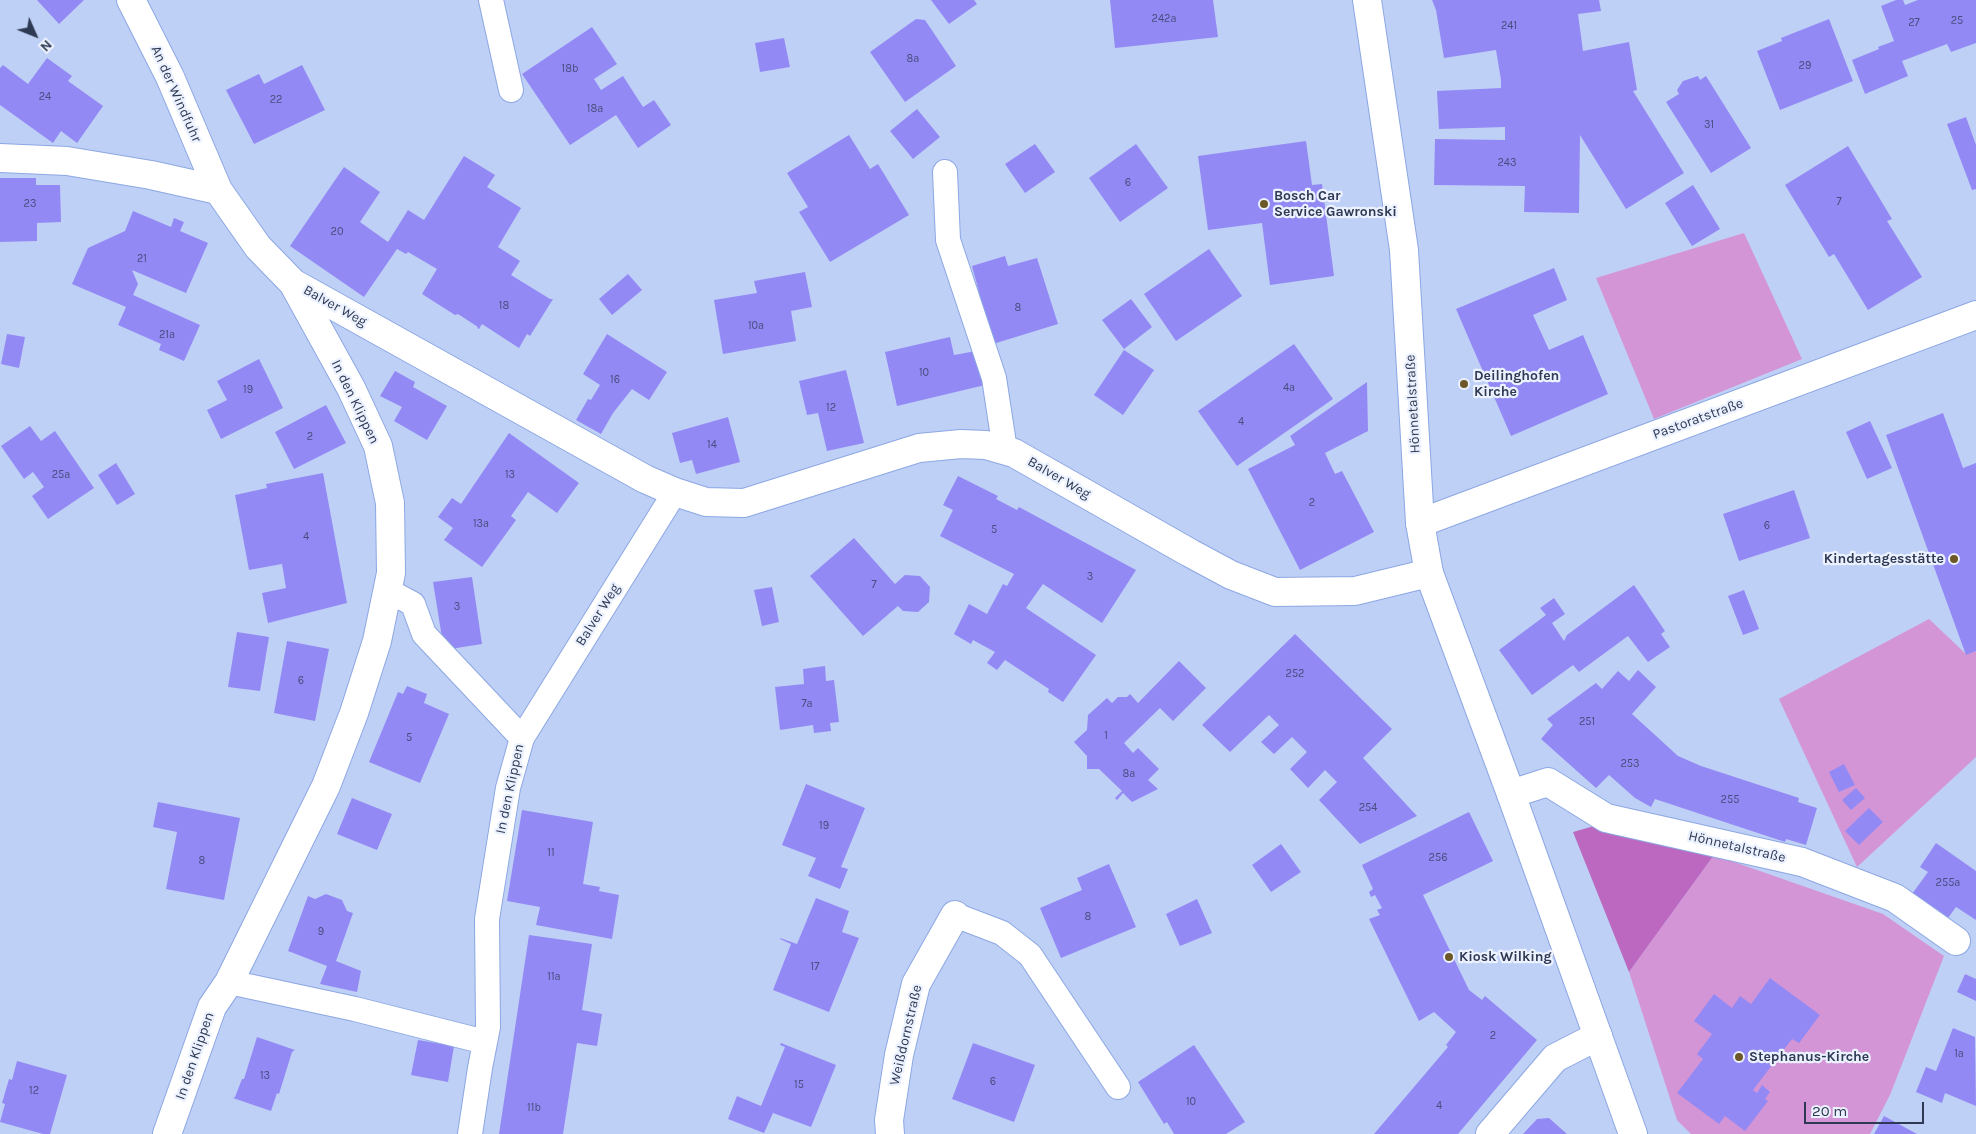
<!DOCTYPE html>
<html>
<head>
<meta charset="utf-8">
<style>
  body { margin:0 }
  #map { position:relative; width:1976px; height:1134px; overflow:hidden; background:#bfd0f6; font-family:Karla,sans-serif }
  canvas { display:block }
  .north { position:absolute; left:10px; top:10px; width:50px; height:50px; -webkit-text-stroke:4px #ebf1fe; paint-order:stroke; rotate:134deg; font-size:14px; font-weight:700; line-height:20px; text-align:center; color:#2e3953 }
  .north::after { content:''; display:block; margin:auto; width:18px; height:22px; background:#2e3953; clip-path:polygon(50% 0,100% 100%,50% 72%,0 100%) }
  .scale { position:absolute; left:1804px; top:1102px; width:120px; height:22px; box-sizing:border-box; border:2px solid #2e3953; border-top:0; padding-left:6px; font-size:15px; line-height:18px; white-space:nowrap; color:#2e3953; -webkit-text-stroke:4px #ebf1fe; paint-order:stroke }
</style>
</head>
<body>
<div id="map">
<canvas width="1976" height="1134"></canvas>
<div class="north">N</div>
<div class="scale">20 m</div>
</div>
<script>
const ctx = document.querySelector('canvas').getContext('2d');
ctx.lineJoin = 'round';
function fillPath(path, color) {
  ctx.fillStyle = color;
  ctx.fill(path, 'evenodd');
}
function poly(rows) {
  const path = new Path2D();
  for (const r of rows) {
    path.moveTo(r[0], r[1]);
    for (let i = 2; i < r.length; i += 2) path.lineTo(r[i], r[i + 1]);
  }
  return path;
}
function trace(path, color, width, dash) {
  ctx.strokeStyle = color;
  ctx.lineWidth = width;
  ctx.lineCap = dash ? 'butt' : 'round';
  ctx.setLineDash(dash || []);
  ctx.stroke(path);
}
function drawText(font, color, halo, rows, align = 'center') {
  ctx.font = font + ' Karla,sans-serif';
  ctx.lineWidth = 4.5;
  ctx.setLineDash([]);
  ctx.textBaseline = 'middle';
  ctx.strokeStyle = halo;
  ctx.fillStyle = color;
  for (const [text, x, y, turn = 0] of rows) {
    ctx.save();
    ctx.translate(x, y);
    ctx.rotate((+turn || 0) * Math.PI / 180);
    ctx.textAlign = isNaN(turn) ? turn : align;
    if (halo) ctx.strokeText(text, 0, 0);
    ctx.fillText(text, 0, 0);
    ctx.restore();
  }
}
const green = poly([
  [1744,233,1802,359,1654,419,1596,278],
  [1929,619,1966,654,1976,651,1976,757,1857,867,1779,699],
  [1714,855,1883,914,1944,956,1890,1095,1870,1134,1691,1134,1677,1120,1629,972]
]);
const forest = poly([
  [1594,826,1714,855,1629,972,1573,832]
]);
const building = poly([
  [37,0,84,0,59,24],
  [931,0,974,0,977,4,949,24],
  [1110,0,1213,0,1218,37,1115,48],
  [1432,0,1599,0,1601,11,1578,14,1583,51,1629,42,1637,90,1633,91,1684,173,1626,209,1580,135,1579,213,1524,212,1525,186,1434,185,1435,139,1505,140,1505,127,1439,129,1437,91,1501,88,1501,80,1496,50,1444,58,1436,10],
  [1896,0,1903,0,1905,5,1918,0,1976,0,1976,43,1951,52,1947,44,1902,61,1908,76,1865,94,1852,60,1879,49,1878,47,1894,41,1881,6],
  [916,19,925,20,956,66,905,102,870,52],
  [1829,19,1853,81,1780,110,1757,51,1782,41,1781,38],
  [592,27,617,64,594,79,601,90,623,76,643,107,654,100,671,125,638,148,616,115,570,145,522,74],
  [784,38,790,67,760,72,755,43],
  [47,58,72,76,68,81,103,106,77,143,61,131,53,143,0,105,0,68,3,65,28,84],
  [302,65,325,110,254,144,226,90,259,74,264,84],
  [1698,76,1700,80,1706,76,1751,148,1711,173,1666,102,1679,94,1677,90,1683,81],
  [917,109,940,137,913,159,890,131],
  [1966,117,1976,145,1976,189,1972,190,1947,124],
  [849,135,870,169,878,164,909,215,830,262,799,212,808,207,787,173],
  [1306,141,1312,185,1322,184,1334,276,1270,285,1262,223,1208,230,1198,156],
  [1035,144,1055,172,1025,193,1005,164],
  [1136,144,1168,188,1120,222,1089,178],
  [1848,146,1892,219,1887,221,1922,277,1868,310,1834,254,1829,257,1785,185],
  [464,156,495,175,487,187,521,208,498,247,520,261,511,275,550,299,553,299,530,336,527,334,519,348,482,324,479,329,477,328,478,327,458,314,455,315,422,294,437,269,408,252,406,254,397,249,364,297,290,246,344,167,380,192,360,222,388,242,408,210,424,220],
  [0,178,36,178,36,185,60,185,61,222,37,223,37,241,0,242],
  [1693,185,1720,229,1692,246,1665,203],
  [133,211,171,227,174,218,184,222,180,231,208,243,186,293,132,270,138,284,133,295,200,325,184,361,159,350,161,344,118,325,126,307,72,284,88,248,125,231],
  [1209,249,1242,296,1176,341,1144,294],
  [1005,256,1008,266,1037,258,1058,324,993,344,972,266],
  [1554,268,1567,300,1533,315,1549,350,1583,335,1608,394,1511,436,1456,309],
  [805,272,812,307,791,311,796,341,723,354,714,300,757,293,754,281],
  [628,274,642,290,612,315,599,299],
  [1131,299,1152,327,1124,349,1102,320],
  [7,334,25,337,19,368,1,364],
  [607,334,667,372,649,400,632,389,613,413,601,434,576,420,588,399,591,400,600,385,583,374],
  [950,337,954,355,976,351,985,385,897,406,885,352],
  [1294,344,1333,399,1237,466,1198,411],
  [1124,350,1154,370,1123,415,1094,395],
  [259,359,283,408,221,439,207,410,227,400,217,381],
  [846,370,864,443,827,451,818,413,807,415,799,381],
  [395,371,415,382,413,387,447,406,427,440,394,421,402,407,380,396],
  [1367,382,1368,431,1325,453,1335,474,1342,471,1374,532,1300,570,1248,469,1295,445,1290,436],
  [326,405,346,443,294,469,275,432],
  [1943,413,1963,468,1976,463,1976,651,1966,655,1886,435],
  [728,417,740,462,696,474,692,460,680,463,672,433],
  [1870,421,1892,468,1867,479,1846,432],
  [30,426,41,441,55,431,94,488,48,519,32,496,44,487,33,472,24,479,1,446],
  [509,433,579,483,557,513,528,492,511,516,516,520,482,567,444,540,453,528,438,517,452,498,461,504],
  [116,463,135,494,117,505,98,475],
  [323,473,347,603,268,623,262,593,286,588,282,564,249,570,235,495,267,488,266,484],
  [958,476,998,496,996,499,1017,510,1019,507,1136,570,1102,623,1043,584,1026,608,1096,655,1063,702,1048,692,1049,689,1005,660,997,670,987,663,995,652,973,640,971,644,954,634,969,604,987,614,1003,584,1007,586,1014,574,940,536,953,510,943,505],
  [1794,490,1810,538,1739,561,1723,514],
  [854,538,895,584,905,575,920,576,930,587,929,602,918,612,903,611,898,606,863,636,810,576],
  [472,577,482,644,444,650,433,582],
  [1634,585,1665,631,1661,634,1670,647,1648,662,1628,636,1579,672,1573,665,1532,695,1499,650,1546,615,1540,608,1554,598,1565,614,1552,623,1564,641,1567,635],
  [772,587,779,622,762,626,754,590],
  [1744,590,1759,629,1743,635,1728,596],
  [237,632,269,637,260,691,228,687],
  [1295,634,1392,729,1363,758,1417,816,1360,844,1319,800,1337,782,1325,770,1308,788,1290,769,1307,752,1292,737,1274,754,1261,742,1279,725,1269,715,1230,752,1202,725],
  [287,641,329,649,315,721,274,713],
  [1179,661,1206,688,1173,721,1160,708,1124,743,1133,753,1138,748,1159,769,1148,780,1158,789,1132,802,1123,793,1117,800,1115,798,1122,791,1099,769,1087,769,1087,756,1074,742,1087,730,1088,715,1107,698,1112,703,1118,697,1127,697,1130,694,1138,703],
  [825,666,826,681,834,680,839,722,830,723,831,731,814,733,813,725,780,730,775,687,804,684,803,669],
  [1638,670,1656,687,1632,714,1678,756,1701,766,1799,798,1798,802,1817,808,1806,845,1786,839,1785,842,1655,799,1651,807,1635,798,1609,775,1596,788,1541,739,1553,725,1547,719,1596,683,1602,689,1618,671,1629,681],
  [407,686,427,694,424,703,449,714,420,783,369,762,398,692,403,694],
  [1844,764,1855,785,1839,792,1829,772],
  [806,784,865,808,841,867,848,869,840,889,808,876,816,858,782,845],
  [1856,788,1865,798,1851,810,1842,800],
  [352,798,392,814,377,850,337,834],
  [158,802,240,818,224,900,166,889,177,832,153,827],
  [1869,808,1883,822,1859,845,1845,831],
  [522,810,593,822,583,884,600,887,599,891,619,895,612,939,536,925,540,907,507,901],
  [1469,812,1493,861,1423,895,1469,990,1482,1000,1485,996,1537,1040,1458,1134,1374,1134,1448,1047,1446,1045,1456,1032,1434,1012,1419,1021,1369,919,1380,915,1377,910,1382,908,1375,895,1371,897,1369,892,1373,889,1362,865],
  [1936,843,1976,871,1976,920,1956,907,1948,918,1912,894,1928,872,1920,867],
  [1281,844,1301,872,1271,892,1252,865],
  [1109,864,1136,927,1061,958,1040,908,1082,890,1077,878],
  [326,894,342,900,347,911,353,913,336,961,361,971,357,992,320,984,327,966,288,951,308,896,315,899],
  [816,898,849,911,842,932,859,938,829,1012,773,990,791,944,780,939,780,938,797,944],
  [1197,899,1212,933,1180,946,1166,914],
  [529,935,592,944,582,1010,602,1014,597,1046,577,1043,563,1134,499,1134],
  [1965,974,1976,979,1976,1001,1957,992],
  [1770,978,1820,1015,1799,1043,1792,1039,1753,1090,1757,1093,1762,1085,1770,1092,1765,1099,1768,1101,1745,1131,1725,1116,1719,1124,1677,1093,1703,1059,1697,1054,1712,1034,1694,1021,1714,994,1732,1008,1740,996,1751,1004],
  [1953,1028,1975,1037,1976,1106,1945,1093,1942,1103,1916,1092,1926,1067,1936,1071],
  [257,1037,295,1050,292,1052,279,1094,277,1093,271,1111,233,1098,235,1097,242,1079,244,1079],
  [418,1040,454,1046,448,1082,411,1075],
  [781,1043,836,1065,811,1127,773,1113,764,1133,728,1119,737,1096,761,1106,785,1047,780,1045],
  [973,1043,1035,1065,1014,1122,952,1099],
  [1194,1045,1245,1122,1226,1134,1174,1134,1167,1122,1164,1124,1138,1082],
  [17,1061,67,1075,50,1134,43,1134,0,1122,5,1104,2,1103,9,1079,12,1080],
  [1884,1116,1917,1134,1874,1134],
  [1549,1118,1567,1134,1523,1134,1537,1119]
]);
const lane = poly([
  [491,0,511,90],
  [945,172,948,240,994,378,1005,450],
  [387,590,413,604,424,634,522,738],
  [955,915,1002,933,1030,955,1118,1087],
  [229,982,355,1009,485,1042],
  [470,1134,480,1068,488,1027,487,919,508,788,522,738,675,492]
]);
const street = poly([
  [131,0,170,77,218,190,258,247,293,283,645,479,675,492,706,502,744,503,919,448,961,444,986,445,1014,453,1190,553,1231,575,1275,592,1355,591,1429,573],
  [0,158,67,161,151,175,218,190],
  [1420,523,1976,315],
  [1511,794,1548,782,1606,818,1802,862,1895,898,1956,941],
  [167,1134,212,1007,229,982,326,786,354,713,377,641,391,573,390,503,378,446,351,388,293,283],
  [890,1134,889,1120,899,1055,916,984,955,915],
  [1490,1134,1555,1058,1598,1036]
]);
const secondary = poly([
  [1367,0,1404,250,1420,523,1429,573,1511,794,1633,1134]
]);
const markers = [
  [1264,204,5,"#6c5726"],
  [1464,384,5,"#6c5726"],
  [1954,559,5,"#6c5726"],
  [1449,957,5,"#6c5726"],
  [1739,1057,5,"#6c5726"]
];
const numberNames = [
  ["242a",1164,19],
  ["25",1957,21],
  ["27",1914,23],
  ["241",1509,26],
  ["8a",913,59],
  ["29",1805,66],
  ["18b",570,69],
  ["24",45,97],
  ["22",276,100],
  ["18a",595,109],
  ["31",1709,125],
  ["243",1507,163],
  ["6",1128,183],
  ["7",1839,202],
  ["23",30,204],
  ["20",337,232],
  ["21",142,259],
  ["18",504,306],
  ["8",1018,308],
  ["10a",756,326],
  ["21a",167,335],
  ["10",924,373],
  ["16",615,380],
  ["4a",1289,388],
  ["19",248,390],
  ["12",831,408],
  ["4",1241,422],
  ["2",310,437],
  ["14",712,445],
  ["25a",61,475],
  ["13",510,475],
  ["2",1312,503],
  ["13a",481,524],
  ["6",1767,526],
  ["5",994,530],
  ["4",306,537],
  ["3",1090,577],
  ["7",874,585],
  ["3",457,607],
  ["252",1295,674],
  ["6",301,681],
  ["7a",807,704],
  ["251",1587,722],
  ["1",1106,736],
  ["5",409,738],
  ["253",1630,764],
  ["8a",1129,774],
  ["255",1730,800],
  ["254",1368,808],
  ["19",824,826],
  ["11",551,853],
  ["256",1438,858],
  ["8",202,861],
  ["255a",1948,883],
  ["8",1088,917],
  ["9",321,932],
  ["17",815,967],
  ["11a",554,977],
  ["2",1493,1036],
  ["1a",1959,1054],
  ["13",265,1076],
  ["6",993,1082],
  ["15",799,1085],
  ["12",34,1091],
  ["10",1191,1102],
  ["4",1439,1106],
  ["11b",534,1108]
];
const streetNames = [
  ["An der Windfuhr",176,94,66],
  ["Balver Weg",335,306,29],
  ["In den Klippen",355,402,64],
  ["Hönnetalstraße",1413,404,-93],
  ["Pastoratstraße",1698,419,-20],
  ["Balver Weg",1059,478,30],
  ["Balver Weg",598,615,-58],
  ["In den Klippen",510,789,-78],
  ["Hönnetalstraße",1737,847,13],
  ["Weißdornstraße",906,1035,-77],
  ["In den Klippen",195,1056,-71]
];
const poiNames = [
  ["Bosch Car",1274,196],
  ["Service Gawronski",1274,212],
  ["Deilinghofen",1474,376],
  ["Kirche",1474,392],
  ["Kindertagesstätte",1944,559,"right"],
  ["Kiosk Wilking",1459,957],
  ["Stephanus-Kirche",1749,1057]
];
fillPath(green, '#d495d6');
fillPath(forest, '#bc68c0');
fillPath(building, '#9389f5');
trace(lane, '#8ca7e3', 26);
trace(street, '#8ca7e3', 30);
trace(secondary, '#8ca7e3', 30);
trace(lane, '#fff', 24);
trace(street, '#fff', 28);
trace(secondary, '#fff', 28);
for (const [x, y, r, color] of markers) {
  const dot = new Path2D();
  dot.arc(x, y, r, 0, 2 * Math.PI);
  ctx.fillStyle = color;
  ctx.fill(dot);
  trace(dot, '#ebf1fe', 2);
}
drawText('11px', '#474d7c', null, numberNames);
drawText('14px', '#2e3953', '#ebf1fe', streetNames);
drawText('bold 14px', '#2e3953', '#ebf1fe', poiNames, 'left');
</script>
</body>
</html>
